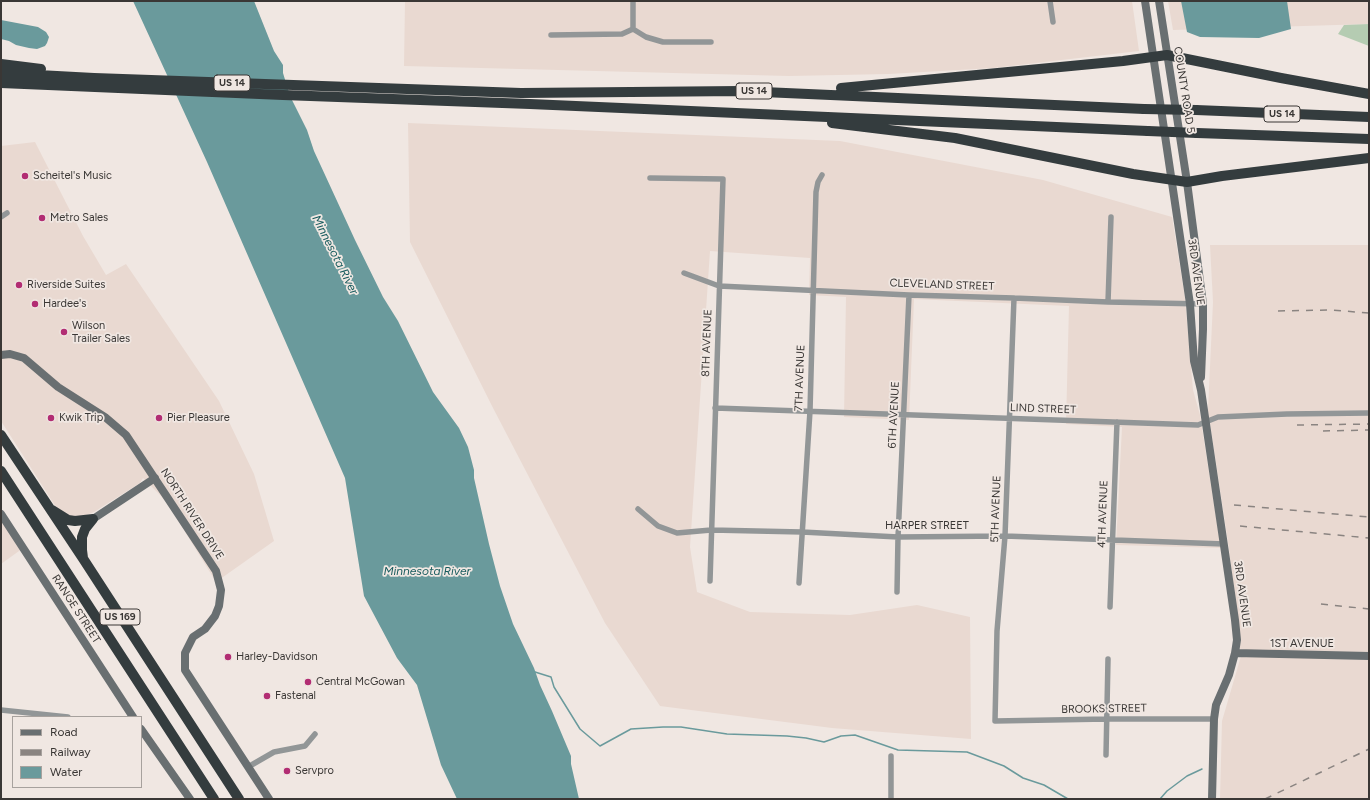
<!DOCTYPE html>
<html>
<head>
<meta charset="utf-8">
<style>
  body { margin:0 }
  #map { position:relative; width:1370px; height:800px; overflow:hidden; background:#f0e7e2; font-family:Figtree,sans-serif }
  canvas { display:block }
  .frame { position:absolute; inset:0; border:2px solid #3a3735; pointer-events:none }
  .legend { position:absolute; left:12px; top:716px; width:130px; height:72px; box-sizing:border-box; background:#f0e7e2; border:1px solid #a7a19d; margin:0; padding:5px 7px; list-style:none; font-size:12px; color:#3a3735 }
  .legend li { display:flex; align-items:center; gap:8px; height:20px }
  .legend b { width:20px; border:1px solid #a7a19d }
</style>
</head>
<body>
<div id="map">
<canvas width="1370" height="800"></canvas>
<div class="frame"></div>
<ul class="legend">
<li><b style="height:5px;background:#696f71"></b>Road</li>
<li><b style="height:5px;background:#8a8481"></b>Railway</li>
<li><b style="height:11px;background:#6a9a9c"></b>Water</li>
</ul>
</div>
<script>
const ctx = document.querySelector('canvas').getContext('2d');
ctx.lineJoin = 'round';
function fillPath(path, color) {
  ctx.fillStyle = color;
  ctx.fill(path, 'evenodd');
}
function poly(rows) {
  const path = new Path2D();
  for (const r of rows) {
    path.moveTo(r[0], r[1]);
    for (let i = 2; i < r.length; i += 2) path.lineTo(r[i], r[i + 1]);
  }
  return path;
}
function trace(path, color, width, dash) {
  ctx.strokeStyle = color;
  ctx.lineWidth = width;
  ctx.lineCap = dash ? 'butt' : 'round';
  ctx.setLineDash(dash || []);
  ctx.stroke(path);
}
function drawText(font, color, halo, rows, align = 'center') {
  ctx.font = font + ' Figtree,sans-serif';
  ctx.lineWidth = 3.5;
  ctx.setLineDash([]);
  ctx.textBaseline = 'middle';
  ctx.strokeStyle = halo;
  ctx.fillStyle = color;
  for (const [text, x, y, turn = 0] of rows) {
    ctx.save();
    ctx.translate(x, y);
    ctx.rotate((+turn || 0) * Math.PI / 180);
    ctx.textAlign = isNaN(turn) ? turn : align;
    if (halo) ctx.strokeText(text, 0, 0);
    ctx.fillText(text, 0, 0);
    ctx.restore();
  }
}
const built = poly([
  [405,1,1132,1,1139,51,993,68,889,74,789,76,404,66],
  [1168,1,1369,1,1369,24,1173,30],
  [408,123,840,141,1043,180,1172,217,1185,298,1193,390,1200,415,1221,548,1116,545,1122,427,1066,424,1069,306,914,299,909,420,844,417,846,297,809,295,810,258,710,251,690,547,697,592,750,612,850,615,917,605,970,617,971,739,832,728,660,706,605,623,492,406,410,242],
  [35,142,83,236,106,275,126,264,219,401,254,474,274,541,216,582,166,501,143,478,140,483,94,512,81,517,70,517,61,512,54,504,1,421,1,146],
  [1210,245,1369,245,1369,799,1220,799,1222,721,1241,656,1229,549,1208,410,1213,302],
  [1,508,26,546,1,564]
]);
const green = poly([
  [1369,24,1369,46,1338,34,1344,25]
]);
const water = poly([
  [133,1,254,1,274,51,283,65,283,73,290,96,307,130,314,151,355,240,383,297,398,321,433,392,459,428,468,447,474,470,474,478,489,544,500,586,513,624,534,668,540,685,552,711,571,756,571,764,579,799,457,799,441,765,417,685,397,658,364,596,345,478,207,162],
  [1181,1,1287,1,1291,29,1259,38,1200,37,1187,32],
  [1,20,38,27,46,32,49,37,47,43,45,46,37,49,29,48,16,45,9,41,1,39]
]);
const stream = poly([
  [535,672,551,677,554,687,580,729,600,746,631,729,663,727,681,727,727,734,787,736,806,738,824,742,841,736,855,735,898,750,967,752,1004,766,1023,778,1044,785,1068,799],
  [1160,799,1167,791,1187,776,1202,769]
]);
const street = poly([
  [1050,1,1053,22],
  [633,29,646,37,663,42,711,42],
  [633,29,633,1],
  [551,35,622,34,633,29],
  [650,178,723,179,710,581],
  [1,217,7,213],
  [684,273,719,286,909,295,1014,298,1108,302,1203,304],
  [1014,298,1005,536,997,631,995,721,1107,719,1214,719],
  [1108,302,1111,217],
  [715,408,1198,425,1218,417,1287,414,1369,413],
  [638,509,658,526,677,533,711,530,802,532,898,537,1005,536,1224,544],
  [799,583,810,411,816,192,818,182,822,175],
  [897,592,898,537,909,295],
  [1110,607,1117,422],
  [1,710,68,717],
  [1106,755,1108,659],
  [248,767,274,752,305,746,315,734],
  [891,799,891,756]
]);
const secondary = poly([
  [1145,1,1190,304,1194,361,1201,390,1235,620,1237,640,1235,653,1229,675,1216,705,1214,719,1212,799],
  [1159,1,1187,182,1203,304,1203,329,1201,377],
  [1,355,10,354,24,358,58,387,105,417,126,435,216,571,221,590,219,606,215,616,205,629,193,637,185,653,185,670,269,799],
  [1,514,133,717],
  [93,519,155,478],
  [1235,653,1369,656],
  [141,729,190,799]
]);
const highway = poly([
  [1,64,41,69],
  [1,73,94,78,521,93,741,91,1144,109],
  [1,83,283,95,530,104,1148,131],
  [841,88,1123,61,1167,55,1281,78,1369,94],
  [1196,110,1369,117],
  [832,123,955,138,1133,174,1187,182,1222,176,1369,158],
  [1197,133,1369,139],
  [1,435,84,560,239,799],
  [1,471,214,799],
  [52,510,68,520,75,521,93,519],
  [83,558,82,550,82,537,85,529,93,519]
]);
const rail = poly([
  [1278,311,1331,310,1369,313],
  [1297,425,1369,424],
  [1323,431,1369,430],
  [1234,505,1369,517],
  [1240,526,1369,538],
  [1321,604,1369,609],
  [1265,799,1369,749]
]);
const highwayBridge = poly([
  [1144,109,1196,110],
  [1148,131,1197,133]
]);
const markers = [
  [25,176,4,"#b22d73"],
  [42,218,4,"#b22d73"],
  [19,285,4,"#b22d73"],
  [35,304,4,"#b22d73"],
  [64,332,4,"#b22d73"],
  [51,418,4,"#b22d73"],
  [159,418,4,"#b22d73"],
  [228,657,4,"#b22d73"],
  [308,682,4,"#b22d73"],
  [267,696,4,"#b22d73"],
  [287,771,4,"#b22d73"]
];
const shields = [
  [232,83,36],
  [754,91,36],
  [1282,114,36],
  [120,617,40]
];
const shieldNames = [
  ["US 14",232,83],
  ["US 14",754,91],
  ["US 14",1282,114],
  ["US 169",120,617]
];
const streetNames = [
  ["COUNTY ROAD 5",1184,90,81],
  ["3RD AVENUE",1196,272,82],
  ["CLEVELAND STREET",942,285,2],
  ["8TH AVENUE",707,343,-88],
  ["7TH AVENUE",800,378,-88],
  ["LIND STREET",1043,409,2],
  ["6TH AVENUE",894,415,-87],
  ["5TH AVENUE",996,509,-88],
  ["NORTH RIVER DRIVE",192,514,57],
  ["4TH AVENUE",1103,514,-88],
  ["HARPER STREET",927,526],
  ["3RD AVENUE",1242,594,82],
  ["RANGE STREET",76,609,57],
  ["1ST AVENUE",1302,644],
  ["BROOKS STREET",1104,709,-1]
];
const poiNames = [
  ["Scheitel's Music",33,176],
  ["Metro Sales",50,218],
  ["Riverside Suites",27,285],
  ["Hardee's",43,304],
  ["Wilson",72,326],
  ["Trailer Sales",72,339],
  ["Kwik Trip",59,418],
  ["Pier Pleasure",167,418],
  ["Harley-Davidson",236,657],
  ["Central McGowan",316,682],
  ["Fastenal",275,696],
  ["Servpro",295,771]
];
const waterNames = [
  ["Minnesota River",335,255,63],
  ["Minnesota River",427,571]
];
fillPath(built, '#e9d9d1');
fillPath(green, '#b5ccb2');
fillPath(water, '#6a9a9c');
trace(stream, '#6a9a9c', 1.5);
trace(street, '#929697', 5.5);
trace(secondary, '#696f71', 8);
trace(highway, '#343c3e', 10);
trace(rail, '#8a8481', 1.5, [7, 7]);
trace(highwayBridge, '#343c3e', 10);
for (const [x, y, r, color] of markers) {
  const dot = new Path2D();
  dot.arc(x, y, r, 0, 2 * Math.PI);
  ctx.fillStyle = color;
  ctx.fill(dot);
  trace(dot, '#f0e7e2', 1.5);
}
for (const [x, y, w] of shields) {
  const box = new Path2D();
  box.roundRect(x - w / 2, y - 8, w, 16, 3);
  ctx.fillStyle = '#f0e7e2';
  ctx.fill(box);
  trace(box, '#3a3735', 1);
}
drawText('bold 10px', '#3a3735', null, shieldNames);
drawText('11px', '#3a3735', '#f0e7e2', streetNames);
drawText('11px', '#3a3735', '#f0e7e2', poiNames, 'left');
drawText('italic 12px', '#175b5d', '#f0e7e2', waterNames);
</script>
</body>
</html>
